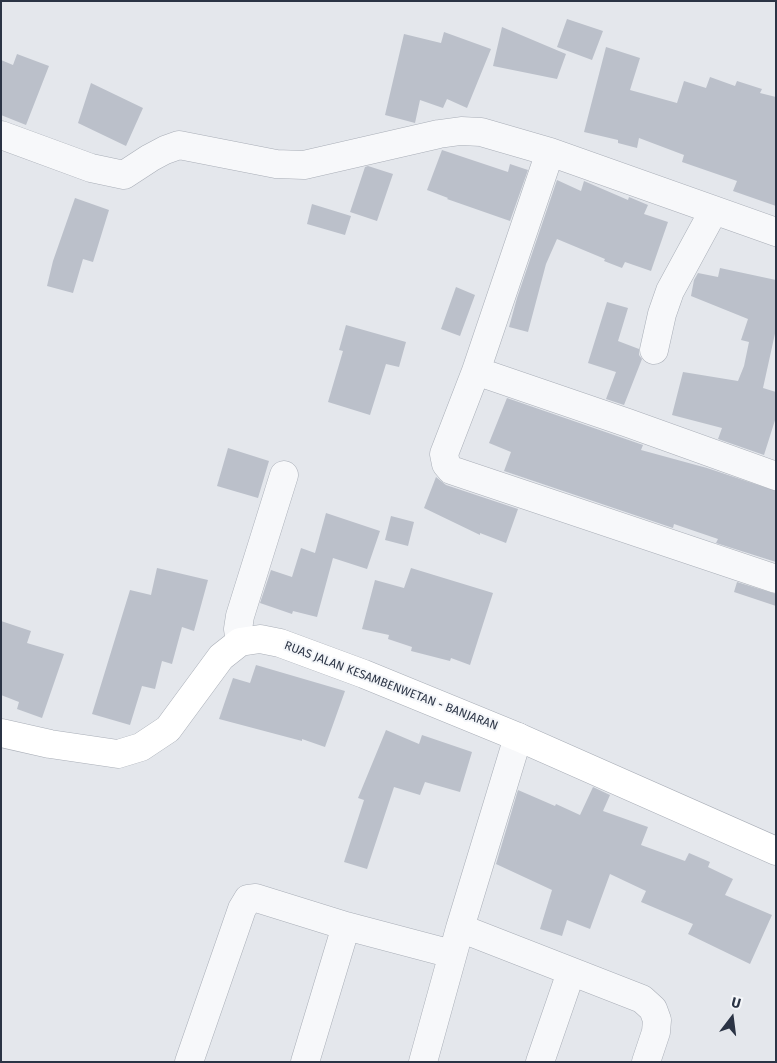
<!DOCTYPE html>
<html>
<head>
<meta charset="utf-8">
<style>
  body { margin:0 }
  #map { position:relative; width:777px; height:1063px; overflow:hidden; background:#e4e7ec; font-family:"Fira Sans",sans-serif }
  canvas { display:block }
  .frame { position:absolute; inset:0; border:2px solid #2b3445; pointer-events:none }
  .north { position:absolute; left:707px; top:993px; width:50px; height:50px; -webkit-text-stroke:4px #f4f6f9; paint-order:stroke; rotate:15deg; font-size:14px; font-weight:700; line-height:20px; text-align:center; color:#2b3445 }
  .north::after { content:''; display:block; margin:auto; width:18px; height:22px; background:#2b3445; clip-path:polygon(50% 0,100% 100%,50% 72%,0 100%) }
</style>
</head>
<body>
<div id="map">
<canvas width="777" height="1063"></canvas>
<div class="frame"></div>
<div class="north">U</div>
</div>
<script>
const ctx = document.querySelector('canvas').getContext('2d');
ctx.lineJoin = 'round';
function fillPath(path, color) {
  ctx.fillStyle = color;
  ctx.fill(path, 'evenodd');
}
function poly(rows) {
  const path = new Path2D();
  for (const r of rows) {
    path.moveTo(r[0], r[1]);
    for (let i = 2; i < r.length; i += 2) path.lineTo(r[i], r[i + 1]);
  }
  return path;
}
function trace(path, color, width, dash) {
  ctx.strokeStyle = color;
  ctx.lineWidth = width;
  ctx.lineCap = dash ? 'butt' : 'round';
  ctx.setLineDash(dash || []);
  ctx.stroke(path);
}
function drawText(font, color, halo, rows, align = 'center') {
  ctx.font = font + ' "Fira Sans",sans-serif';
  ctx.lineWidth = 4;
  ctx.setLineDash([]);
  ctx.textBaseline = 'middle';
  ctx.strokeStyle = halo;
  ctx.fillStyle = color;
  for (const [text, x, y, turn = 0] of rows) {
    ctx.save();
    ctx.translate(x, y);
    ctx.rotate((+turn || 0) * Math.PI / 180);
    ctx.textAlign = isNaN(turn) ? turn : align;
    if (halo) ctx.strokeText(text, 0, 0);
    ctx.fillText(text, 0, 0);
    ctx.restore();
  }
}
const building = poly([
  [567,19,603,31,592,60,557,47],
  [502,27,566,54,557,79,493,66],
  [444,32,491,49,467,108,447,99,443,108,420,100,415,123,385,115,404,34,441,43],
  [606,47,640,58,630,90,677,103,684,81,706,88,710,77,735,86,737,81,762,89,760,93,776,97,776,206,733,191,737,181,682,162,684,155,639,138,637,148,618,143,618,140,584,132],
  [17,54,49,66,26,125,1,115,1,60,13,65],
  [91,83,143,108,126,146,78,123],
  [442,150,508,172,510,164,528,170,510,221,447,199,448,198,427,190],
  [368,166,393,174,377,221,350,212,365,167],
  [557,180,581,191,584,181,628,200,629,197,648,205,644,214,668,222,651,271,625,262,622,268,604,261,605,259,557,239,546,264,528,332,509,327,517,298],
  [75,198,109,210,93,262,83,259,73,293,47,286,53,261],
  [312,204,351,216,345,235,307,224],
  [720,268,776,280,776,329,763,388,776,392,776,417,764,455,718,439,722,428,672,415,683,372,738,381,744,366,749,342,741,340,748,319,691,296,694,280,698,273,718,277],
  [456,287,475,295,460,336,441,329],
  [607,302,628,308,618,341,639,349,639,355,642,359,624,405,606,399,616,372,588,363],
  [346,325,406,342,399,367,386,364,370,415,328,402,343,351,339,350],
  [507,398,643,445,641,450,707,468,776,491,776,562,716,543,718,539,674,524,673,528,504,471,511,452,489,443],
  [228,448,269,461,258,498,217,486],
  [436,477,446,485,518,509,506,543,480,533,480,535,424,508],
  [326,513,380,531,367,569,333,558,317,617,293,611,292,614,260,603,271,570,292,577,301,548,315,553],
  [391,516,414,522,408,546,385,540],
  [157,568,208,580,194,631,182,627,172,664,162,661,155,689,142,686,130,725,92,714,130,590,151,595],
  [411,568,493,593,470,665,451,658,450,661,411,651,412,647,388,639,389,635,362,629,375,580,404,588],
  [737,582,776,594,776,606,734,592],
  [1,621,31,631,27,643,64,654,42,718,17,709,19,702,1,695],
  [256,665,345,691,325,747,302,739,302,741,219,719,233,678,250,683],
  [386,730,419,744,422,735,472,752,460,792,425,782,420,795,394,787,367,869,344,862,364,800,358,798],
  [593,787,610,795,603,811,648,827,641,845,685,861,689,853,710,862,708,867,733,879,725,895,772,915,750,964,688,934,693,924,641,902,646,891,610,874,590,929,567,920,562,936,540,929,552,890,496,864,518,790,555,806,556,804,580,815]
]);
const street = poly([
  [1,135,91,168,124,175,150,158,165,150,179,145,276,164,304,165,439,134,461,131,481,132,550,152,776,232],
  [550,152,476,371,444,454,446,464,451,470,776,579],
  [654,350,662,314,670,291,714,210],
  [476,371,628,423,776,476],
  [240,642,238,629,240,616,284,475],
  [460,928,642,999,653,1009,657,1020,656,1032,646,1062],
  [189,1062,242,909,248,899,256,898,346,926,452,954],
  [305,1062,346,926],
  [423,1062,460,928,518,737],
  [540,1062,571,972]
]);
const secondary = poly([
  [1,733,50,744,118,754,141,747,168,729,221,657,240,642,260,639,280,643,364,674,518,737,776,851]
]);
const streetNames = [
  ["RUAS JALAN KESAMBENWETAN - BANJARAN",391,686,21]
];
fillPath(building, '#bbc0ca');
trace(street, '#a9aeb7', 29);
trace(secondary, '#a9aeb7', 29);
trace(street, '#f7f8fa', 28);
trace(secondary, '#fff', 28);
drawText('12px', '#2b3445', '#f4f6f9', streetNames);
</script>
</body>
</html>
